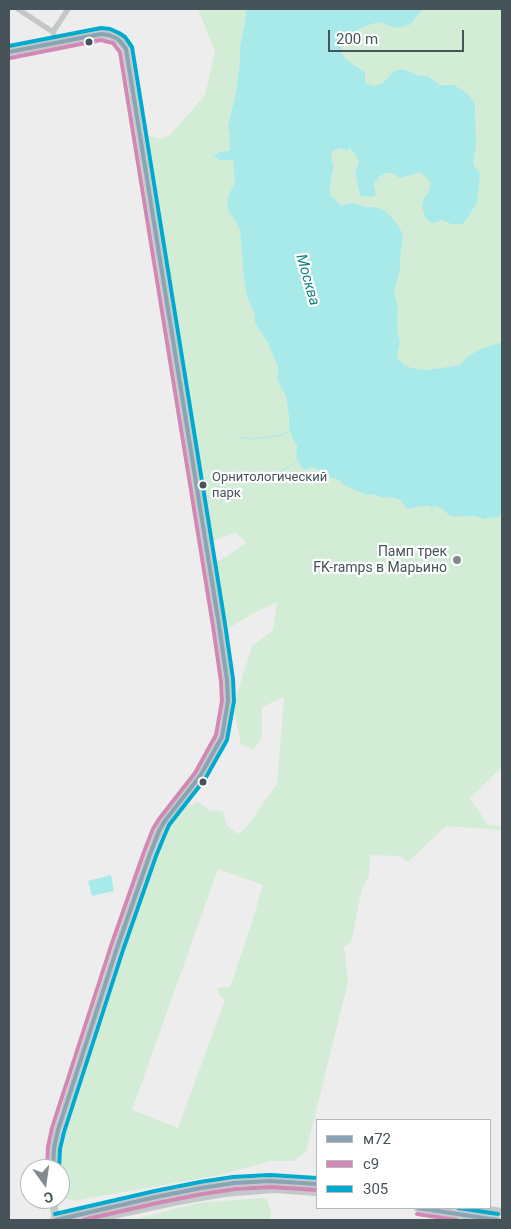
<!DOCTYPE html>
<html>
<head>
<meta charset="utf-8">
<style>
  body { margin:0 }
  #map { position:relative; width:511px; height:1229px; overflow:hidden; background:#eeeded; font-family:Roboto,sans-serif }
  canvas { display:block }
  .frame { position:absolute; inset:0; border:10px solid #465459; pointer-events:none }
  .legend { position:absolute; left:316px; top:1119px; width:175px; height:90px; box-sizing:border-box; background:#fff; border:1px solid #b5bbbd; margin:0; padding:6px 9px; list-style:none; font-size:15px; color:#465459 }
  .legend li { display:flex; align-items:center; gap:10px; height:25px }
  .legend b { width:25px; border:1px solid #b5bbbd }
  .north { position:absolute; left:20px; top:1159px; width:50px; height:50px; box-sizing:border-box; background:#fff; border:1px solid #b5bbbd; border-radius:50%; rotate:166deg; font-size:14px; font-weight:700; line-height:20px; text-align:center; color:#465459 }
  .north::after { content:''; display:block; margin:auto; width:18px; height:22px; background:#818a8d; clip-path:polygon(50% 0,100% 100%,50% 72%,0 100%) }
  .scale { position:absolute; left:328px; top:30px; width:136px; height:22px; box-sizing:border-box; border:2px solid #465459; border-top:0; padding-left:6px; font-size:15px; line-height:18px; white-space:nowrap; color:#465459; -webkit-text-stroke:4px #fff; paint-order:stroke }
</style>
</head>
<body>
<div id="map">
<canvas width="511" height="1229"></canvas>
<div class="frame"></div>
<ul class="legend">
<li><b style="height:6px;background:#8aa4b4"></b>м72</li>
<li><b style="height:6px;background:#d188b4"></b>с9</li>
<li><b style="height:6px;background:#00a9ce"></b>305</li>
</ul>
<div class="north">С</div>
<div class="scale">200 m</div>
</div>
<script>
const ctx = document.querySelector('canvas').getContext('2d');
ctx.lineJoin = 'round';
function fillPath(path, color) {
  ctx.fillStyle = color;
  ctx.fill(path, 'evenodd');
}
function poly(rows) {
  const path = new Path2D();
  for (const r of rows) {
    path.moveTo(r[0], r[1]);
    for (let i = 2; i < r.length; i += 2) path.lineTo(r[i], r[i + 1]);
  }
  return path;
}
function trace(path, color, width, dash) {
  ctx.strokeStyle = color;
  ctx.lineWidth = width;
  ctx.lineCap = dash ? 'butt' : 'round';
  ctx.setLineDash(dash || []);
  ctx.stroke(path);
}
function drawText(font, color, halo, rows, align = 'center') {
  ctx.font = font + ' Roboto,sans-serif';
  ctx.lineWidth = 4.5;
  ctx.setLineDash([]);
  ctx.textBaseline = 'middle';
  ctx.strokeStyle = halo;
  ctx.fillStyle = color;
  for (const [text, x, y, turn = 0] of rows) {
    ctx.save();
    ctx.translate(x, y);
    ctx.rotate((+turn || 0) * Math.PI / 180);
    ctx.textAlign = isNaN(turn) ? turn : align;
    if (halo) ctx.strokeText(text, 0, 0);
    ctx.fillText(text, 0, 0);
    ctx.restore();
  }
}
const green = poly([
  [198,9,246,9,245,21,240,47,240,61,236,92,232,110,229,152,219,160,233,160,235,184,230,192,229,212,236,222,240,231,244,281,247,296,255,315,255,323,268,343,278,367,277,379,286,397,289,416,289,426,292,437,297,446,296,456,299,464,319,470,325,476,339,480,344,485,380,497,394,498,415,508,420,506,432,506,439,507,449,515,461,517,474,515,485,519,489,517,495,518,499,516,502,512,502,767,470,798,488,825,502,826,502,830,446,826,408,862,400,856,370,855,369,876,362,889,351,943,344,946,348,983,306,1152,294,1161,271,1161,219,1175,74,1201,62,1197,60,1192,60,1164,69,1116,153,862,170,824,185,804,192,805,196,802,200,803,208,810,223,811,226,824,237,834,245,829,277,784,284,697,262,707,262,738,253,750,241,744,236,720,234,704,252,646,273,630,277,602,248,616,229,628,225,619,217,577,216,563,247,543,236,533,211,541,149,136,160,139,170,135,205,95,215,51],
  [218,869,263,885,252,922,230,987,222,987,218,988,218,990,219,995,225,1000,178,1128,132,1110],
  [423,9,502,9,502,342,467,357,460,365,427,370,412,368,404,365,397,357,400,343,397,328,398,308,394,292,400,270,401,250,403,235,389,214,369,206,362,206,352,203,341,205,330,195,330,189,332,174,334,168,331,157,333,151,340,148,349,148,356,155,359,162,355,172,360,196,367,196,376,193,374,184,379,177,386,173,393,173,399,178,404,177,420,172,432,182,429,191,424,198,422,207,425,217,430,222,435,223,442,220,451,224,468,218,477,202,480,173,473,164,476,146,475,103,468,94,447,84,440,85,428,76,417,75,409,71,403,69,394,71,387,79,380,84,373,86,365,83,365,72,348,61,343,55,341,46,345,36,366,26,379,22,396,28,410,25],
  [262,1198,267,1199,271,1213,270,1220,132,1220,198,1203]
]);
const water = poly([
  [246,9,423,9,410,25,396,28,379,22,366,26,345,36,341,46,343,55,348,61,365,72,365,83,373,86,381,84,387,79,394,71,402,69,409,71,417,75,428,76,440,85,454,85,468,94,475,103,476,146,473,164,480,173,479,187,477,202,468,218,462,224,451,224,442,220,435,223,430,222,425,217,422,207,424,198,429,191,431,182,420,172,404,177,399,178,393,173,386,173,379,177,374,184,376,193,374,197,360,196,355,172,359,162,356,155,349,148,347,151,339,148,333,151,331,157,334,168,332,174,330,189,330,195,341,205,352,203,362,206,379,208,389,214,399,227,403,235,401,250,400,270,394,292,398,308,397,328,400,343,397,357,404,365,412,368,427,370,460,365,467,357,479,350,502,342,502,512,500,516,495,518,489,517,485,519,474,516,454,517,449,515,439,507,432,506,420,506,415,508,408,509,400,500,394,498,380,497,372,494,367,495,344,485,339,480,325,476,318,470,311,467,305,470,299,464,296,456,297,446,292,437,289,426,289,416,286,397,277,379,278,367,268,343,255,323,255,315,247,296,244,281,240,231,236,222,229,212,227,201,230,192,235,184,233,160,219,160,215,156,219,152,229,151,230,133,228,127,236,92,240,61,240,47,245,21],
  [111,875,114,891,92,896,88,881]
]);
const stream = poly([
  [213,154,215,156],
  [238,437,255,439,280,435,290,431],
  [278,472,298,462],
  [432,506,432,513]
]);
const minor = poly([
  [18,9,53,32],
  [57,43,53,32,68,9]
]);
const major = poly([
  [9,52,101,34,109,35,116,38,120,41,126,49,219,625,227,680,228,701,224,726,222,737,217,746,200,776,164,822,159,831,150,854,117,948,58,1130,54,1148,53,1169],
  [54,1199,54,1208,56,1220],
  [418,1208,497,1220],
  [473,1208,502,1212],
  [54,1220,156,1197,201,1188,234,1183,270,1181,317,1184],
  [90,1220,178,1201,225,1193,274,1189,317,1192]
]);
const bus1 = poly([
  [9,52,101,34,109,35,116,38,120,41,126,49,219,625,227,680,228,701,222,737,200,776,164,822,159,831,150,854,117,948,58,1130,54,1148,53,1169],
  [418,1208,497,1220],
  [56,1220,156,1197,201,1188,234,1183,270,1181,317,1184]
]);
const bus2 = poly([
  [10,58,101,40,113,43,120,52,213,626,221,681,222,701,216,735,195,773,159,819,153,829,144,852,111,946,52,1128,48,1147,47,1169],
  [417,1214,457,1220],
  [83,1220,157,1203,202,1194,235,1189,270,1187,317,1190]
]);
const bus3 = poly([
  [9,46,101,28,110,29,119,33,125,37,132,47,225,624,233,679,234,701,227,740,205,779,169,825,165,834,156,856,123,950,64,1132,60,1149,59,1169],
  [458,1208,498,1214],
  [55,1214,155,1191,200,1182,233,1177,270,1175,317,1178]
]);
const markers = [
  [89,42,4.5,"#465459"],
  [203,485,4.5,"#465459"],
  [457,560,5,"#818a8d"],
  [203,782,4.5,"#465459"]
];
const busNames = [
  ["Орнитологический",212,478],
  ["парк",212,494]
];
const poiNames = [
  ["Памп трек",447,552],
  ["FK-ramps в Марьино",447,568]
];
const waterNames = [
  ["Москва",307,280,74]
];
fillPath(green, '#d2ecd6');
fillPath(water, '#a8eae9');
trace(stream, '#a8eae9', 1);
trace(minor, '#c5c8c9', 5.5);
trace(major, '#c3c8c9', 8);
trace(bus1, '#8aa4b4', 4);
trace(bus2, '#d188b4', 4);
trace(bus3, '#00a9ce', 4);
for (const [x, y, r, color] of markers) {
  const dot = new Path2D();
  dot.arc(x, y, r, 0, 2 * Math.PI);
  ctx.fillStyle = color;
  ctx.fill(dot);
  trace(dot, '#fff', 2);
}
drawText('13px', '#465459', '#fff', busNames, 'left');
drawText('14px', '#465459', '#fff', poiNames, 'right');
drawText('italic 15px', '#118483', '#fff', waterNames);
</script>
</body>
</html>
